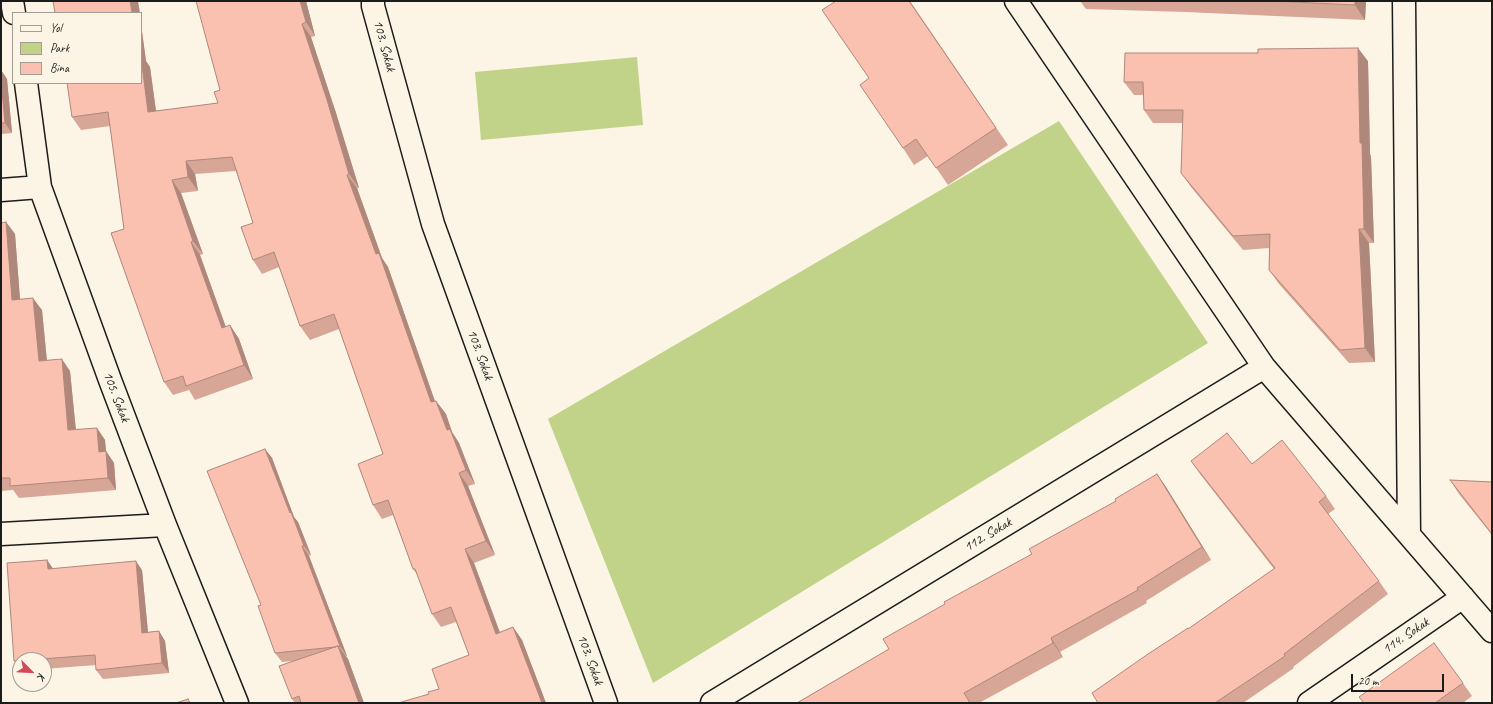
<!DOCTYPE html>
<html>
<head>
<meta charset="utf-8">
<style>
  body { margin:0 }
  #map { position:relative; width:1493px; height:704px; overflow:hidden; background:#fcf5e5; font-family:Caveat,sans-serif }
  canvas { display:block }
  .frame { position:absolute; inset:0; border:2px solid #1c1c1c; pointer-events:none }
  .legend { position:absolute; left:12px; top:12px; width:130px; height:72px; box-sizing:border-box; background:#fcf5e5; border:1px solid #a29e95; margin:0; padding:5px 7px; list-style:none; font-size:12px; color:#1c1c1c }
  .legend li { display:flex; align-items:center; gap:8px; height:20px }
  .legend b { width:20px; border:1px solid #a29e95 }
  .north { position:absolute; left:12px; top:652px; width:40px; height:40px; box-sizing:border-box; background:#fcf5e5; border:1px solid #a29e95; border-radius:50%; rotate:114deg; font-size:11px; font-weight:700; line-height:16px; text-align:center; color:#1c1c1c }
  .north::after { content:''; display:block; margin:auto; width:14px; height:18px; background:#d1495b; clip-path:polygon(50% 0,100% 100%,50% 72%,0 100%) }
  .scale { position:absolute; left:1351px; top:674px; width:93px; height:18px; box-sizing:border-box; border:2px solid #1c1c1c; border-top:0; padding-left:5px; font-size:12px; line-height:14px; white-space:nowrap; color:#1c1c1c; -webkit-text-stroke:3px #fcf5e5; paint-order:stroke }
</style>
</head>
<body>
<div id="map">
<canvas width="1493" height="704"></canvas>
<div class="frame"></div>
<ul class="legend">
<li><b style="height:5px;background:#fcf5e5"></b>Yol</li>
<li><b style="height:11px;background:#c0d388"></b>Park</li>
<li><b style="height:11px;background:#fac1b0"></b>Bina</li>
</ul>
<div class="north">K</div>
<div class="scale">20 m</div>
</div>
<script>
const ctx = document.querySelector('canvas').getContext('2d');
ctx.lineJoin = 'round';
function fillPath(path, color) {
  ctx.fillStyle = color;
  ctx.fill(path, 'evenodd');
}
function poly(rows) {
  const path = new Path2D();
  for (const r of rows) {
    path.moveTo(r[0], r[1]);
    for (let i = 2; i < r.length; i += 2) path.lineTo(r[i], r[i + 1]);
  }
  return path;
}
function trace(path, color, width, dash) {
  ctx.strokeStyle = color;
  ctx.lineWidth = width;
  ctx.lineCap = dash ? 'butt' : 'round';
  ctx.setLineDash(dash || []);
  ctx.stroke(path);
}
function drawText(font, color, halo, rows, align = 'center') {
  ctx.font = font + ' Caveat,sans-serif';
  ctx.lineWidth = 3.5;
  ctx.setLineDash([]);
  ctx.textBaseline = 'middle';
  ctx.strokeStyle = halo;
  ctx.fillStyle = color;
  for (const [text, x, y, turn = 0] of rows) {
    ctx.save();
    ctx.translate(x, y);
    ctx.rotate((+turn || 0) * Math.PI / 180);
    ctx.textAlign = isNaN(turn) ? turn : align;
    if (halo) ctx.strokeText(text, 0, 0);
    ctx.fillText(text, 0, 0);
    ctx.restore();
  }
}
const green = poly([
  [637,57,643,125,481,140,475,72],
  [1059,121,1208,343,653,683,548,419]
]);
const street = poly([
  [12,1,14,13],
  [1016,1,1264,367,1492,631],
  [1404,1,1409,535],
  [26,83,40,187,110,380,165,525,237,703],
  [1,190,40,187],
  [1,534,165,525],
  [712,703,1264,367],
  [1309,703,1463,597]
]);
const secondary = poly([
  [373,1,373,6,433,224,606,703]
]);
const wall = poly([
  [306,1,315,36,311,37,336,113,359,188,357,188,382,258,388,267,435,401,436,401,446,414,452,432,459,443,475,484,468,486,495,555,474,563,500,632,513,627,522,640,546,703,429,694,439,689,469,655,456,622,441,627,432,614,417,574,413,569,393,515,382,519,373,505,383,454,339,329,310,340,300,326,279,267,262,274,253,260,253,223,236,171,195,174,198,191,181,193,203,254,200,255,226,327,230,325,239,339,253,379,195,400,189,390,173,395,164,382,124,229,110,126,81,130,72,117,141,83,141,24,146,61,150,67,156,111,218,103,220,90],
  [910,1,1008,145,948,185,928,156,914,165,903,148,869,78],
  [1080,1,1366,1,1365,20,1186,12,1086,9],
  [1368,61,1370,154,1371,157,1374,243,1369,243,1375,362,1349,363,1279,284,1269,270,1269,248,1243,250,1191,187,1181,173,1183,123,1153,123,1144,110,1143,95,1134,95,1124,82],
  [1,70,7,79,12,133,1,134],
  [6,222,15,234,20,300,42,310,47,360,70,371,76,430,97,428,105,440,106,451,114,463,116,490,19,498,13,490,1,491,1,223],
  [265,449,272,458,294,517,298,522,311,555,309,556,347,656,346,656,348,659,364,703,295,703,292,699,294,661,282,662,275,653,261,605],
  [1191,461,1326,496,1335,509,1328,514,1379,581,1388,594,1293,667,1294,668,1243,703,1098,703,1188,629,1274,569,1200,474],
  [1157,474,1166,487,1211,560,1146,601,1147,603,1060,652,1063,657,979,703,797,703,889,649,1032,554,1116,501],
  [1450,480,1492,482,1492,535,1459,494],
  [47,560,53,569,142,570,148,632,159,631,165,641,169,673,103,679,96,670,96,665,44,669,44,660,20,660,20,669,14,661],
  [1463,683,1472,696,1463,703,1364,703]
]);
const shadedWall = poly([
  [130,1,138,1,140,13,132,13],
  [300,1,306,1,315,36,306,22],
  [1355,1,1366,1,1365,20,1355,5],
  [141,24,146,61,150,67,158,126,148,112,141,58],
  [302,24,311,37,336,113,359,188,349,174],
  [1358,48,1368,61,1370,154,1371,157,1374,243,1364,229,1360,143],
  [1,70,7,79,12,133,5,123,1,79],
  [186,161,195,174,198,191,188,177],
  [347,175,357,188,382,258,388,267,440,416,431,402],
  [172,180,181,193,203,254,193,241],
  [6,222,15,234,21,312,12,300],
  [1359,229,1369,243,1375,362,1365,348],
  [191,242,200,255,231,342,222,328],
  [33,298,42,310,48,373,39,361],
  [230,325,239,339,253,379,244,365],
  [62,359,70,371,77,442,68,430],
  [436,401,446,414,452,432,459,443,475,484,466,470,447,430],
  [97,428,105,440,106,451,114,463,116,490,108,478,99,452],
  [265,449,272,458,294,517,298,522,311,555,304,546,290,513],
  [459,473,468,486,495,555,486,541],
  [1157,474,1166,487,1211,560,1202,547],
  [302,546,309,556,347,656,340,646],
  [465,549,474,563,505,647,496,634],
  [47,560,54,570,48,569],
  [136,561,142,570,149,643,142,633],
  [513,627,522,640,546,703,542,703],
  [159,631,165,641,169,673,162,663],
  [1051,638,1060,652,1063,657,1053,643],
  [338,646,348,659,364,703,359,703]
]);
const building = poly([
  [53,1,130,1,132,13,55,13,53,1],
  [196,1,300,1,306,22,302,24,327,100,349,174,347,175,376,254,379,253,431,402,436,401,447,430,450,429,466,470,459,473,486,541,465,549,496,634,513,627,542,703,398,703,429,694,428,692,439,689,432,669,469,655,451,607,432,614,415,569,413,569,388,500,373,505,358,464,383,454,334,314,300,326,274,252,253,260,241,227,253,223,232,157,186,161,188,177,172,180,193,241,191,242,222,328,230,325,244,365,186,386,183,376,164,382,111,233,124,229,108,112,72,117,67,83,141,83,141,57,148,112,218,103,214,92,220,90,196,1],
  [836,1,909,1,996,128,936,168,916,139,903,148,860,85,869,78,822,10,836,1],
  [1274,1,1355,1,1355,5,1274,1],
  [1358,48,1360,143,1362,143,1364,229,1359,229,1365,348,1340,350,1269,270,1270,234,1233,236,1181,173,1183,110,1144,110,1143,82,1124,82,1125,53,1258,53,1258,49,1358,48],
  [1,79,5,123,1,123,1,79],
  [6,222,12,300,33,298,39,361,62,359,68,430,97,428,99,452,106,451,108,478,10,486,10,478,1,478,1,223,6,222],
  [1227,433,1252,464,1282,440,1326,496,1319,502,1379,581,1284,654,1285,656,1215,703,1098,703,1092,693,1148,654,1188,628,1188,629,1275,568,1191,461,1227,433],
  [265,449,290,513,291,512,304,546,302,546,340,646,339,647,338,646,335,647,275,653,258,606,261,605,207,471,265,449],
  [1157,474,1202,547,1137,588,1138,590,1051,638,1053,643,964,693,970,703,797,703,889,649,883,639,945,604,944,602,1032,554,1029,549,1116,501,1115,499,1157,474],
  [1450,480,1492,482,1492,534,1450,480],
  [47,560,48,569,136,561,142,633,159,631,162,663,96,670,95,655,14,661,7,563,47,560],
  [1434,643,1463,683,1435,703,1364,703,1359,697,1434,643],
  [338,646,359,703,301,703,299,696,292,699,279,666,338,646],
  [188,699,190,703,176,703,188,699]
]);
const streetNames = [
  ["103. Sokak",384,46,75],
  ["103. Sokak",480,355,70],
  ["105. Sokak",116,397,69],
  ["112. Sokak",988,535,-31],
  ["114. Sokak",1406,636,-34],
  ["103. Sokak",590,660,70]
];
fillPath(green, '#c0d388');
trace(street, '#1c1c1c', 25);
trace(secondary, '#1c1c1c', 25);
trace(street, '#fcf5e5', 22);
trace(secondary, '#fcf5e5', 22);
fillPath(wall, '#d7a697');
fillPath(shadedWall, '#af877b');
fillPath(building, '#fac1b0');
trace(building, '#af877b', 1);
drawText('14px', '#1c1c1c', '#fcf5e5', streetNames);
</script>
</body>
</html>
